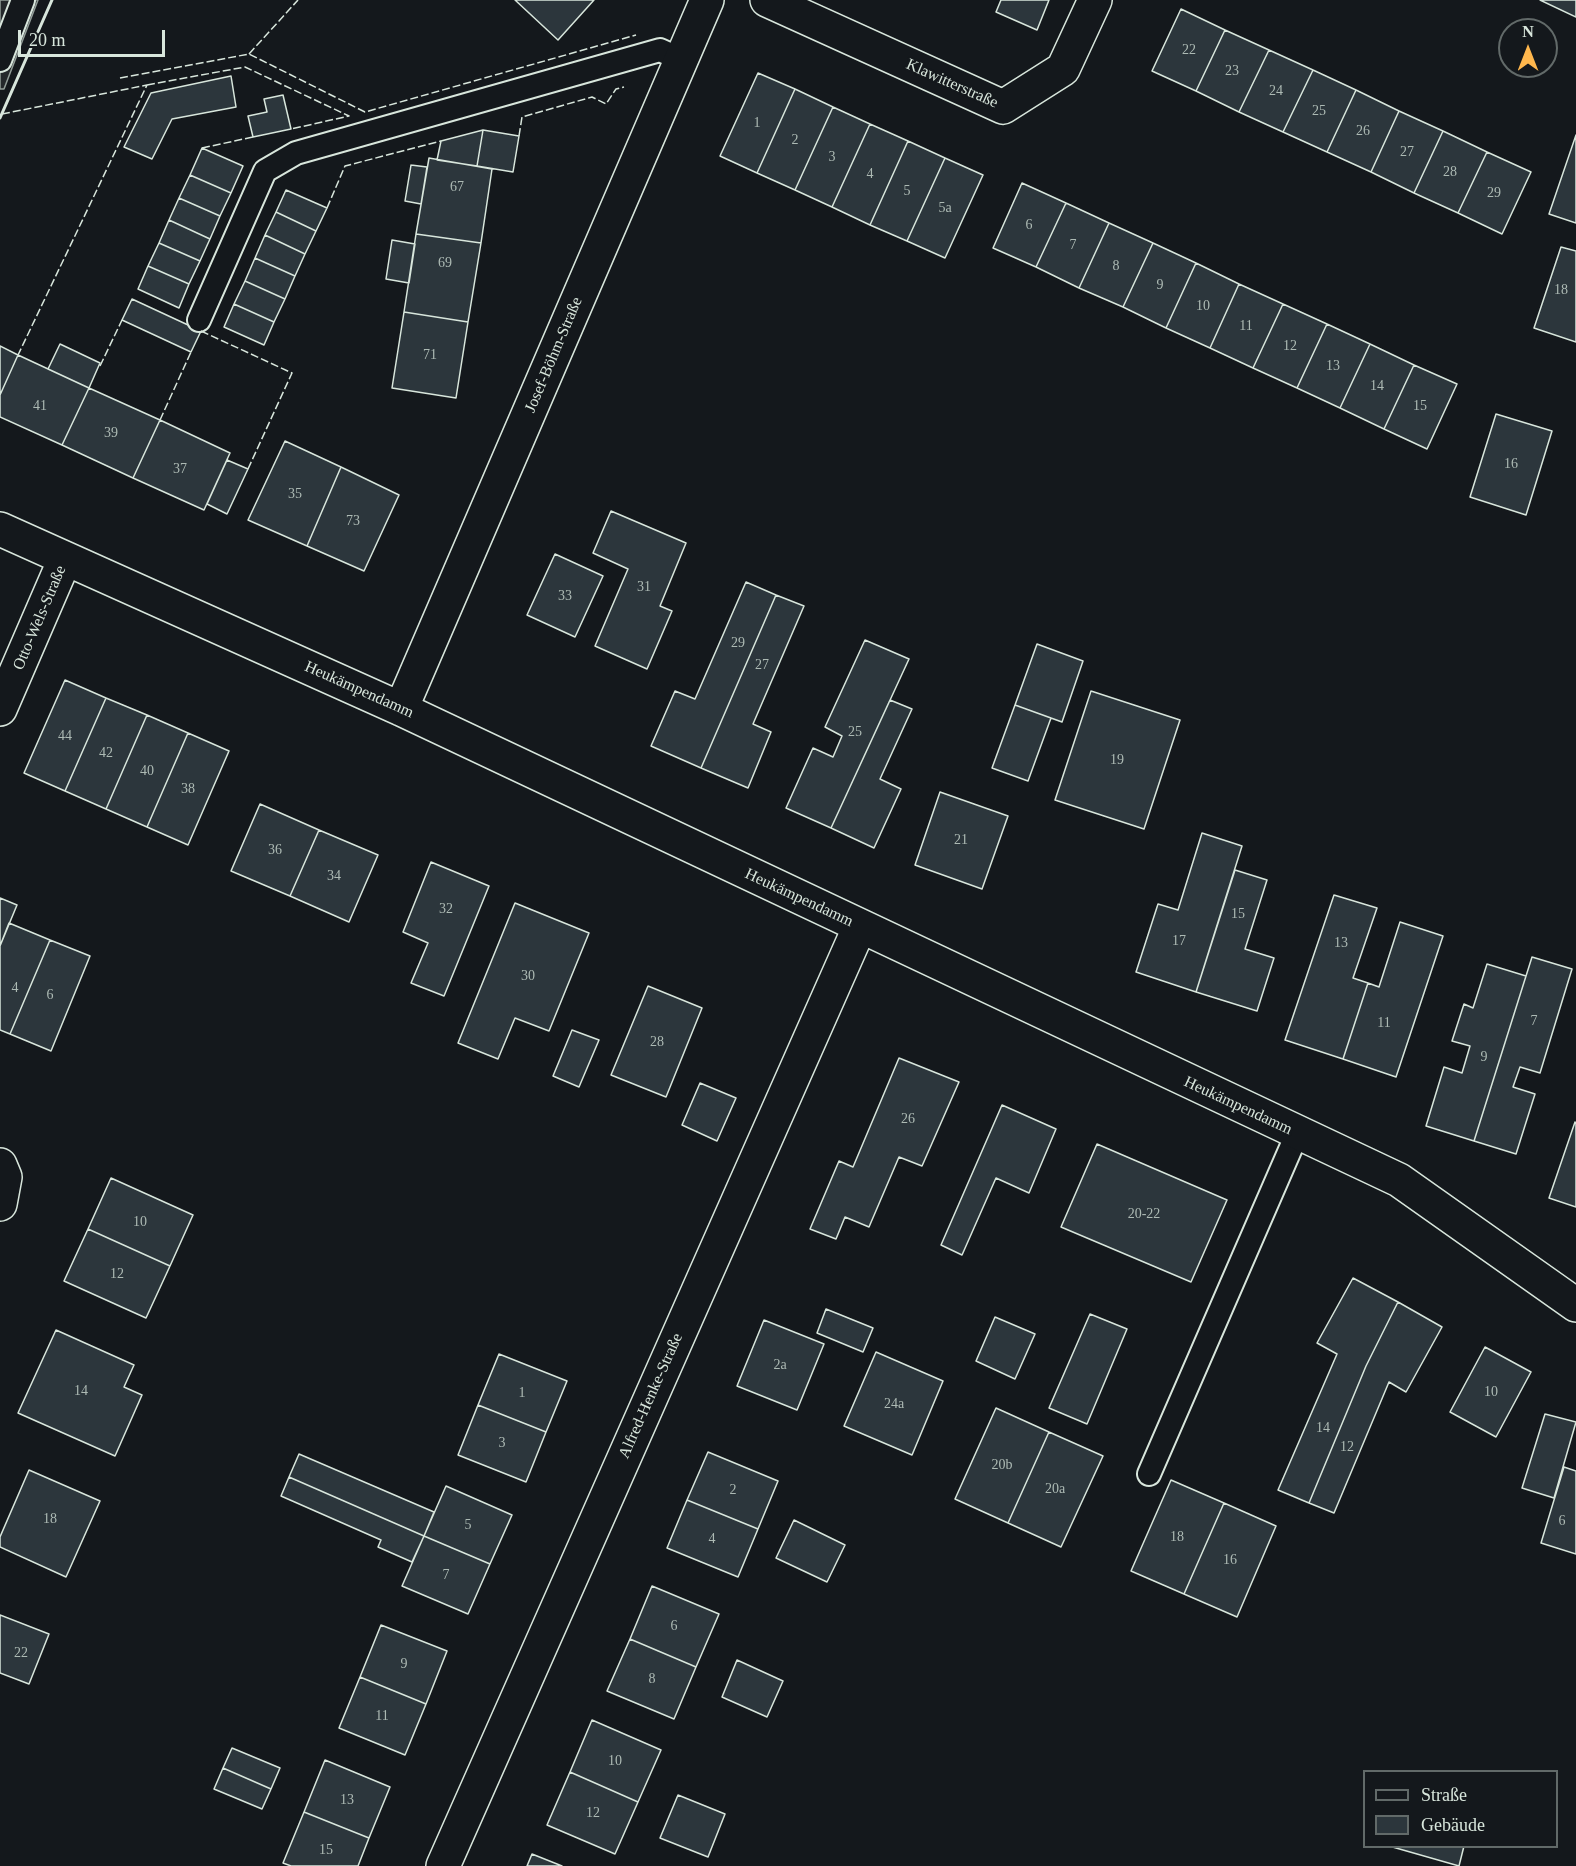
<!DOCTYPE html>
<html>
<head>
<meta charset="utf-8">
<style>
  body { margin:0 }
  #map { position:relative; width:1576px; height:1866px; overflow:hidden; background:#14181c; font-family:Georgia,serif }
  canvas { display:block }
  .legend { position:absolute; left:1363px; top:1770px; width:195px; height:78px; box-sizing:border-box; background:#14181c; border:2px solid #626a69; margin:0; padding:8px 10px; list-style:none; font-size:18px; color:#d8e6dc }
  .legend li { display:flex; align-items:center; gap:12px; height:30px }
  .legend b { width:30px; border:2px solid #626a69 }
  .north { position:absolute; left:1498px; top:18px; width:60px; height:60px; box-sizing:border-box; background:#14181c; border:2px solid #626a69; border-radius:50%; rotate:0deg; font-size:16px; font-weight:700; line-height:24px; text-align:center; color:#d8e6dc }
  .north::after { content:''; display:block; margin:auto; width:21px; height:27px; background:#ffb74d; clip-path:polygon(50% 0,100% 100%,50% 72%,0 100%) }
  .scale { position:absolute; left:18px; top:30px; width:147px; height:27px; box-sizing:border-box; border:3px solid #d8e6dc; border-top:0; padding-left:8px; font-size:18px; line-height:21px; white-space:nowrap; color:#d8e6dc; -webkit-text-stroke:4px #14181c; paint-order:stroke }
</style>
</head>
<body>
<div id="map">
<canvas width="1576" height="1866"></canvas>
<ul class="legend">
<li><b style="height:8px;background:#14181c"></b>Straße</li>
<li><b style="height:16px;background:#2c363c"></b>Gebäude</li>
</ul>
<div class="north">N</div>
<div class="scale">20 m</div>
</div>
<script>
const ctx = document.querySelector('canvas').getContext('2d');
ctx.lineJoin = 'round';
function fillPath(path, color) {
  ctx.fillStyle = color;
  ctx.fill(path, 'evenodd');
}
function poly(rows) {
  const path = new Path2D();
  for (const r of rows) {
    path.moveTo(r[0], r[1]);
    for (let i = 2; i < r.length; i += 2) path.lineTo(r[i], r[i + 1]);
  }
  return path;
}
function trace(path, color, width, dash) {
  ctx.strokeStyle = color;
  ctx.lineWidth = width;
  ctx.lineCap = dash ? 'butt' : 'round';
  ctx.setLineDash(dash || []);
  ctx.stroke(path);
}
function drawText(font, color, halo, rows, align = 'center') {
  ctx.font = font + ' Georgia,serif';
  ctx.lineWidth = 4.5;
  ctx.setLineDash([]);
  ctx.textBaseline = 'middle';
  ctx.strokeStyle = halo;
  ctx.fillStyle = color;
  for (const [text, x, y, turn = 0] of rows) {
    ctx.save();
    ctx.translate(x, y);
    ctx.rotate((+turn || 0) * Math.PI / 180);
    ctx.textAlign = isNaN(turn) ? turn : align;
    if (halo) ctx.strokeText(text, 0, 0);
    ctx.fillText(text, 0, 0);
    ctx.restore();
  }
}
const parking = poly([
  [0,0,38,0,4,89,0,89,0,0]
]);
const building = poly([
  [515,0,594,0,558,40,515,0],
  [1001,0,1049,0,1037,30,996,12,1001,0],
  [1540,0,1576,0,1576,17,1540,0],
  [1181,9,1225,30,1196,91,1152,71,1181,9],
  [1225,30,1269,50,1239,112,1196,91,1225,30],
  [1269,50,1313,70,1283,132,1239,112,1269,50],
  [1313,70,1356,90,1327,152,1283,132,1313,70],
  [758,73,795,89,757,173,720,156,758,73],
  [231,76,236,107,172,119,152,159,124,147,151,93,231,76],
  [795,89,833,107,795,190,757,173,795,89],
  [1356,90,1399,111,1371,172,1327,152,1356,90],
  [283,95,291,129,253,137,248,116,267,112,264,99,283,95],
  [833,107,870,124,832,207,795,190,833,107],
  [1399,111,1443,131,1414,193,1371,172,1399,111],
  [870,124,908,141,870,225,832,207,870,124],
  [483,130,519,136,513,172,477,166,483,130],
  [483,130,477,166,437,160,441,141,483,130],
  [1443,131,1487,152,1458,213,1414,193,1443,131],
  [1576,135,1576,223,1549,214,1576,135],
  [908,141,945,158,907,241,870,225,908,141],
  [202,148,243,166,231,193,190,175,202,148],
  [1487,152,1531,172,1502,234,1458,213,1487,152],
  [429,158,492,169,481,243,416,234,429,158],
  [945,158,983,175,945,258,907,241,945,158],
  [411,165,427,167,421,204,405,201,411,165],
  [190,175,231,193,220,216,179,198,190,175],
  [1022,183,1066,203,1036,267,993,248,1022,183],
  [286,190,327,208,316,231,276,212,286,190],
  [179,198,220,216,210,239,169,220,179,198],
  [1066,203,1109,223,1079,288,1036,267,1066,203],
  [276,212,316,231,305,254,265,235,276,212],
  [169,220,210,239,200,261,159,243,169,220],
  [1109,223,1153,243,1123,307,1079,288,1109,223],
  [416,234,481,243,468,322,404,312,416,234],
  [265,235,305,254,295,276,255,258,265,235],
  [392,240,415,244,409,283,386,279,392,240],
  [159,243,200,261,189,284,148,266,159,243],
  [1153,243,1196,263,1166,328,1123,307,1153,243],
  [1561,247,1576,251,1576,342,1534,328,1561,247],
  [255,258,295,276,285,299,245,281,255,258],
  [1196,263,1239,284,1210,348,1166,328,1196,263],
  [148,266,189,284,179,308,138,289,148,266],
  [245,281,285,299,274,322,234,304,245,281],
  [1239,284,1283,304,1253,368,1210,348,1239,284],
  [132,299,201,331,191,352,122,320,132,299],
  [234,304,274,322,264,345,224,327,234,304],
  [1283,304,1327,324,1297,388,1253,368,1283,304],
  [404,312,468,322,456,398,392,388,404,312],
  [1327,324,1370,344,1340,408,1297,388,1327,324],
  [60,344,100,363,89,388,48,369,60,344],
  [1370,344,1414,365,1384,429,1340,408,1370,344],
  [0,346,18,355,0,395,0,346],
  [18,355,89,388,62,445,0,417,0,395,18,355],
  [1414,365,1457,384,1427,449,1384,429,1414,365],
  [89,388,160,420,133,478,62,445,89,388],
  [1496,414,1552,431,1526,515,1470,497,1496,414],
  [160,420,230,453,204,510,133,478,160,420],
  [285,441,341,467,307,546,248,520,285,441],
  [227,460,248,469,227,514,207,504,227,460],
  [341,467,399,495,364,571,307,546,341,467],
  [611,511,686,543,660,606,672,611,647,669,595,646,628,569,593,553,611,511],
  [555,554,603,576,575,637,527,615,555,554],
  [746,582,776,595,701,768,651,746,675,691,695,699,746,582],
  [776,595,804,606,753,724,771,732,748,788,701,768,776,595],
  [865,640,909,659,831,828,786,808,813,748,833,757,842,736,825,727,865,640],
  [1037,644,1083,661,1062,722,1015,705,1037,644],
  [65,680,106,698,65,791,24,773,65,680],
  [1091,691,1180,720,1144,829,1055,800,1091,691],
  [106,698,147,715,106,809,65,791,106,698],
  [890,700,912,709,880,779,901,789,874,848,831,828,890,700],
  [1015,705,1051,718,1028,781,992,768,1015,705],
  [147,715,188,733,147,827,106,809,147,715],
  [188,733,229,751,188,845,147,827,188,733],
  [940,792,1008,816,982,889,915,865,940,792],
  [260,804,319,830,290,896,231,871,260,804],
  [319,830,378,855,349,922,290,896,319,830],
  [1202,833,1242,846,1196,992,1136,972,1158,904,1178,910,1202,833],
  [431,862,489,886,444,996,411,983,428,943,403,932,431,862],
  [1235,870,1267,880,1245,949,1274,958,1257,1011,1196,992,1235,870],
  [1334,895,1377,908,1353,978,1368,983,1343,1059,1285,1040,1334,895],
  [0,898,17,905,0,946,0,898],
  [515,903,589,933,549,1031,515,1018,498,1059,458,1043,515,903],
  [1400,922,1443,936,1396,1077,1343,1059,1368,983,1379,987,1400,922],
  [9,923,50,940,10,1034,0,1030,0,946,9,923],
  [50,940,90,956,51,1051,10,1034,50,940],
  [1532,957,1572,969,1540,1073,1520,1067,1513,1087,1535,1094,1516,1154,1474,1141,1532,957],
  [1487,964,1526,976,1474,1141,1426,1126,1444,1067,1462,1073,1470,1046,1452,1041,1464,1004,1473,1008,1487,964],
  [648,986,702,1008,666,1097,611,1075,648,986],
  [572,1030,599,1040,579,1087,553,1076,572,1030],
  [899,1058,959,1082,922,1166,899,1157,869,1227,845,1217,836,1239,810,1229,839,1161,853,1167,899,1058],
  [700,1083,736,1098,717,1141,682,1125,700,1083],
  [1002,1105,1056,1129,1029,1193,996,1178,962,1255,941,1245,1002,1105],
  [1575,1122,1576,1123,1576,1207,1549,1198,1575,1122],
  [1097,1144,1227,1200,1191,1282,1061,1227,1097,1144],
  [111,1178,193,1215,170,1266,88,1229,111,1178],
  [88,1229,170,1266,146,1318,64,1281,88,1229],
  [1353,1278,1398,1302,1366,1366,1309,1503,1278,1490,1337,1354,1317,1343,1353,1278],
  [1398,1302,1442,1327,1406,1392,1389,1382,1334,1513,1309,1503,1366,1366,1398,1302],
  [826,1309,873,1328,863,1352,817,1333,826,1309],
  [1090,1314,1127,1329,1087,1424,1049,1408,1090,1314],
  [995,1317,1035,1334,1015,1379,976,1361,995,1317],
  [764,1320,824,1344,797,1410,737,1386,764,1320],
  [56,1330,134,1365,124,1387,142,1395,115,1456,18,1413,56,1330],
  [1485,1347,1531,1372,1496,1437,1450,1412,1485,1347],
  [876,1352,943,1381,912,1455,844,1426,876,1352],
  [499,1354,567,1381,546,1432,478,1405,499,1354],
  [478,1405,546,1432,526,1482,458,1455,478,1405],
  [996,1408,1049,1432,1008,1523,955,1499,996,1408],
  [1545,1414,1576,1422,1554,1498,1522,1488,1545,1414],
  [1049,1432,1103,1456,1061,1547,1008,1523,1049,1432],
  [708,1452,778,1481,758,1529,687,1500,708,1452],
  [299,1454,434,1512,424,1536,289,1477,299,1454],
  [1564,1467,1576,1471,1576,1554,1541,1543,1564,1467],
  [29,1470,100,1501,66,1577,0,1547,0,1537,29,1470],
  [289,1477,424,1536,412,1562,378,1547,381,1540,281,1496,289,1477],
  [1171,1480,1224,1503,1184,1594,1131,1571,1171,1480],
  [446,1486,512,1515,490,1564,424,1536,446,1486],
  [687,1500,758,1529,738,1577,667,1548,687,1500],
  [1224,1503,1276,1526,1237,1617,1184,1594,1224,1503],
  [794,1520,845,1545,827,1582,776,1558,794,1520],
  [424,1536,490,1564,468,1614,402,1586,424,1536],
  [652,1586,719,1614,696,1667,630,1639,652,1586],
  [0,1615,49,1634,29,1684,0,1673,0,1615],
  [381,1625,447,1651,426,1704,360,1677,381,1625],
  [630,1639,696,1667,674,1719,607,1691,630,1639],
  [737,1660,783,1681,767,1717,722,1697,737,1660],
  [360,1677,426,1704,405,1755,339,1728,360,1677],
  [592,1720,661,1750,638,1802,570,1772,592,1720],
  [232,1748,280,1768,271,1789,223,1768,232,1748],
  [325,1760,390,1787,369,1838,304,1812,325,1760],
  [223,1768,271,1789,262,1809,214,1789,223,1768],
  [570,1772,638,1802,615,1854,547,1825,570,1772],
  [678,1795,725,1814,708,1857,660,1838,678,1795],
  [304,1812,369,1838,358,1866,291,1866,283,1863,304,1812],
  [1389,1846,1464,1846,1459,1866,1389,1846],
  [532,1854,562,1866,527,1866,532,1854]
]);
const service = poly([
  [0,60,23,0],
  [199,320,265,171,296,153,660,50,682,60],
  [1149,1474,1297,1134]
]);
const minor = poly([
  [767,0,1003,107,1063,69,1095,0],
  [0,529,401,709,1399,1180,1576,1305],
  [0,709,65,559],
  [401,709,707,0],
  [0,1165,5,1177,0,1204],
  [443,1866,860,926]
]);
const fence = poly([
  [249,54,298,0],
  [120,78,249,54,365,112,636,35],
  [147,85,245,67,349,116,291,129],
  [2,114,147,85,18,355],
  [519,136,522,117,592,97,606,104,616,89,624,87],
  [202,148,253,137],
  [327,208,345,166,441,141],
  [201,331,292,373,248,469],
  [100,366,122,320],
  [160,420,191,352]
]);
const wall = poly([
  [0,118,52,0]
]);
const numberNames = [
  ["22",1189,50],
  ["23",1232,71],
  ["24",1276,91],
  ["25",1319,111],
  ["1",757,123],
  ["26",1363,131],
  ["2",795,140],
  ["27",1407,152],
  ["3",832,157],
  ["28",1450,172],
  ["4",870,174],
  ["67",457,187],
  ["5",907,191],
  ["29",1494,193],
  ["5a",945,208],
  ["6",1029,225],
  ["7",1073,245],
  ["69",445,263],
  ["8",1116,266],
  ["9",1160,285],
  ["18",1561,290],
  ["10",1203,306],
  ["11",1246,326],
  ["12",1290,346],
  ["71",430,355],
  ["13",1333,366],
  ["14",1377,386],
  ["41",40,406],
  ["15",1420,406],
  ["39",111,433],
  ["16",1511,464],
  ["37",180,469],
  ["35",295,494],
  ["73",353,521],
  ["31",644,587],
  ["33",565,596],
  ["29",738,643],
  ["27",762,665],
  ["25",855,732],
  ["44",65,736],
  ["42",106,753],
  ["19",1117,760],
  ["40",147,771],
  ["38",188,789],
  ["21",961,840],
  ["36",275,850],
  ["34",334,876],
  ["32",446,909],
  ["15",1238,914],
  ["17",1179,941],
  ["13",1341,943],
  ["30",528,976],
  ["4",15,988],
  ["6",50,995],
  ["7",1534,1021],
  ["11",1384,1023],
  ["28",657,1042],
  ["9",1484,1057],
  ["26",908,1119],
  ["20-22",1144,1214],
  ["10",140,1222],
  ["12",117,1274],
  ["2a",780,1365],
  ["14",81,1391],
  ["10",1491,1392],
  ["1",522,1393],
  ["24a",894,1404],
  ["14",1323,1428],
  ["3",502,1443],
  ["12",1347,1447],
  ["20b",1002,1465],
  ["20a",1055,1489],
  ["2",733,1490],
  ["18",50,1519],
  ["6",1562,1521],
  ["5",468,1525],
  ["18",1177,1537],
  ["4",712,1539],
  ["16",1230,1560],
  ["7",446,1575],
  ["6",674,1626],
  ["22",21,1653],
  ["9",404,1664],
  ["8",652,1679],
  ["11",382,1716],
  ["10",615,1761],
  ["13",347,1800],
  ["12",593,1813],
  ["15",326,1850]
];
const streetNames = [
  ["Klawitterstraße",952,84,24],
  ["Josef-Böhm-Straße",554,355,-67],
  ["Otto-Wels-Straße",40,618,-67],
  ["Heukämpendamm",359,690,24],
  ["Heukämpendamm",799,898,25],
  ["Heukämpendamm",1238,1106,25],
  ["Alfred-Henke-Straße",651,1396,-66]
];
fillPath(parking, '#24282b');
trace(parking, '#939e99', 1.5);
fillPath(building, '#2c363c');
trace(building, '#d8e6dc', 1.5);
trace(service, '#d8e6dc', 26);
trace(minor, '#d8e6dc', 36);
trace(service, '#14181c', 22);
trace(minor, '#14181c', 33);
trace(fence, '#d8e6dc', 1.5, [8, 3]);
trace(wall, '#d8e6dc', 3);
drawText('14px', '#adbab4', null, numberNames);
drawText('16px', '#d8e6dc', '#14181c', streetNames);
</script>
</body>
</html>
